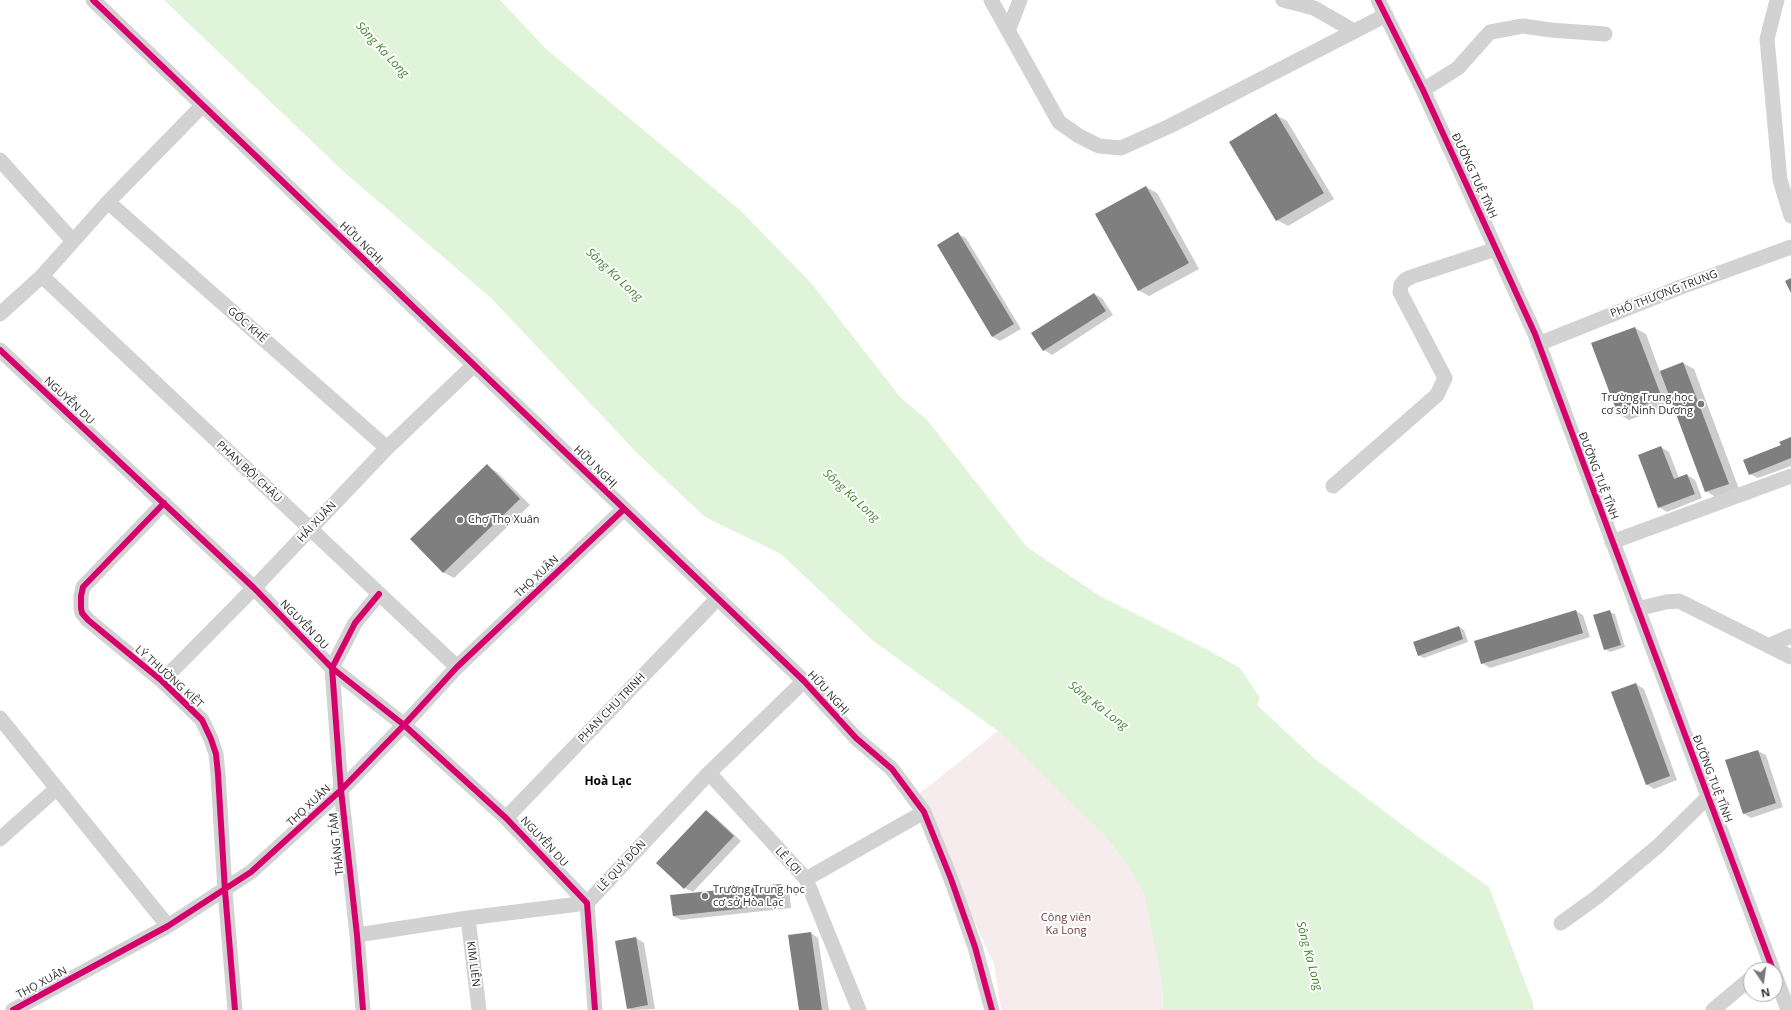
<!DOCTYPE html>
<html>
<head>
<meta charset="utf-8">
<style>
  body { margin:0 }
  #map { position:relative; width:1791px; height:1010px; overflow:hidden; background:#fff; font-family:"Open Sans",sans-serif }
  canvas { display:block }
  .north { position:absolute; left:1743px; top:962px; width:40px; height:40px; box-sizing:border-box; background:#fff; border:1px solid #acacac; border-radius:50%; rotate:167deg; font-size:11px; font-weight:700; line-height:16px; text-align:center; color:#303030 }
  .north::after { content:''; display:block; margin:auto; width:14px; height:18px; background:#787878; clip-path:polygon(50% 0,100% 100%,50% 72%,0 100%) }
</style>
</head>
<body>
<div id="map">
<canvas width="1791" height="1010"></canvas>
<div class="north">N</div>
</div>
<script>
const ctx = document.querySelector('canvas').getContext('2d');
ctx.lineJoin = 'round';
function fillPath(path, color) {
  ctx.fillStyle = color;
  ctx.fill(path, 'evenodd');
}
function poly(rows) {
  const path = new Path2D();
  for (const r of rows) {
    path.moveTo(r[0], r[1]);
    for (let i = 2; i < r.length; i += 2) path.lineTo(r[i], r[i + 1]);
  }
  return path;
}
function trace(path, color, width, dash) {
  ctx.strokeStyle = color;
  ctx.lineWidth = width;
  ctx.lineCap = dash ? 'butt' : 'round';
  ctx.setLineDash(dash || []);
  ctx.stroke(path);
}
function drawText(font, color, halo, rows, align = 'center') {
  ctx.font = font + ' "Open Sans",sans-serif';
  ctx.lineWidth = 4;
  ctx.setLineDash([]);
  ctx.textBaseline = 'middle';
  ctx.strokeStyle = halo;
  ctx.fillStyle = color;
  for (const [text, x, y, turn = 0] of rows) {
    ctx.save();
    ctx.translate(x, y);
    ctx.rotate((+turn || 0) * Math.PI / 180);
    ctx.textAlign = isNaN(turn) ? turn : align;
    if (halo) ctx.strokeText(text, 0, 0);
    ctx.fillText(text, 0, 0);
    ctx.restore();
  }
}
const green = poly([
  [998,731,1105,836,1127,865,1144,893,1162,983,1163,1010,1001,1010,994,964,954,878,914,798]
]);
const water = poly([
  [164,0,500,0,547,50,740,210,811,283,901,398,927,420,1027,547,1100,596,1204,648,1240,668,1260,698,1257,705,1315,759,1417,836,1489,887,1533,1003,1534,1010,1163,1010,1162,983,1144,893,1127,865,1105,836,998,731,872,640,781,554,705,517,638,454,491,298,344,172]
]);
const shadow = poly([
  [1276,115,1287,121,1334,199,1288,226,1277,220],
  [1146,187,1157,193,1199,269,1149,296,1138,290],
  [958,234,966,238,1021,329,1000,341,993,337],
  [1094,294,1102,298,1113,315,1052,355,1044,350],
  [1635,328,1646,334,1660,372,1683,363,1694,369,1739,489,1717,498,1706,491,1673,404,1629,420,1619,414],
  [1791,438,1791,466,1758,478,1750,474],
  [1661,447,1669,452,1679,478,1687,475,1695,480,1702,498,1667,512,1659,507],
  [487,466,497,472,530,505,454,578,443,572],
  [1576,611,1583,615,1590,637,1490,668,1482,663],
  [1609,612,1615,614,1625,647,1610,652,1605,649],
  [1459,627,1464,630,1468,642,1424,658,1418,655],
  [1636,684,1644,689,1677,780,1654,789,1646,784],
  [1758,751,1766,755,1783,807,1751,818,1743,813],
  [706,811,714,816,741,841,693,892,685,888],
  [781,885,789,889,791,908,681,920,673,916,671,896],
  [811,933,818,938,829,1010,800,1010],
  [636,938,644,943,655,1009,631,1010,628,1008]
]);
const building = poly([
  [1276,113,1324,193,1276,221,1229,142],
  [1146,186,1189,263,1138,291,1095,214],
  [958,232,1014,324,992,337,937,245],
  [1791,278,1791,293,1785,281],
  [1094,293,1106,311,1043,351,1031,333],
  [1635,327,1662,398,1618,415,1591,343],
  [1683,362,1729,484,1705,492,1660,371],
  [1791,437,1791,458,1749,475,1743,460,1781,445,1779,442],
  [1661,446,1674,479,1687,474,1695,494,1658,508,1638,455],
  [487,464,520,499,443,573,410,539],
  [1576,610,1583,633,1481,664,1474,641],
  [1610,610,1621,645,1604,650,1593,615],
  [1459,626,1463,639,1418,656,1413,642],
  [1636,683,1670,776,1646,785,1611,692],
  [1758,750,1776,803,1743,814,1725,760],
  [706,810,734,836,684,889,656,863],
  [781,884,784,904,673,916,670,895],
  [811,932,822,1010,799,1010,788,935],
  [636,937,648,1005,627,1009,615,941]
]);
const minor = poly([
  [93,0,804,681,856,738,892,769,924,812,951,879,975,947,992,1010],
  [991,0,1059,122,1079,136,1099,146,1121,148,1170,126,1386,15],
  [1283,0,1314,8,1354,31],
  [1378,0,1423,90,1535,334,1773,970],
  [1777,0,1767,39,1780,180,1791,216],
  [1008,31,1020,0],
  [1423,90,1458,68,1490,32,1523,26,1551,30,1605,34],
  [0,160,73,241],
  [108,202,387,448],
  [42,276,457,667],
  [0,314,42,276,108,202,202,106],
  [1538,344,1681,287,1791,247],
  [0,350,254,588,332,668,404,725,506,818,587,903,595,1010],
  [1333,486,1437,395,1445,378,1400,292,1401,285,1405,280,1411,277,1496,249],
  [164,503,83,587,81,596,81,608,82,613,88,620,162,681,202,720,211,739,216,754,218,774,225,891,235,1010],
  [1612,542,1791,476],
  [1637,609,1666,602,1679,601,1791,657],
  [1768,646,1791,636],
  [162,681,254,588,387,448,474,365],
  [0,718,168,926],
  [709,773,806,879,859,1010],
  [506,818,718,598],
  [0,839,57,788],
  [806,879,924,812],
  [468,918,479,1010],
  [1561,923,1597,897,1658,846,1708,797],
  [357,935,468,918,587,903,709,773,804,681],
  [1775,975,1788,1010],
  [13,1010,168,926,251,872,341,790,404,725,457,667,624,509],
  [363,1010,357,935,341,790,332,668,355,623,379,594],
  [1713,1010,1751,978]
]);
const cycleway = poly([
  [93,0,804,681,856,738,892,769,924,812,951,879,975,947,992,1010],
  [1378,0,1423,90,1535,334,1773,970],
  [0,350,254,588,332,668,404,725,506,818,587,903,595,1010],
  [164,503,83,587,81,596,81,608,82,613,88,620,162,681,202,720,211,739,216,754,218,774,225,891,235,1010],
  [13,1010,168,926,251,872,341,790,404,725,457,667,624,509],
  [363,1010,357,935,341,790,332,668,355,623,379,594]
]);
const markers = [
  [1701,404,4,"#787878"],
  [460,520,4,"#787878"],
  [705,896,4,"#787878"]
];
const streetNames = [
  ["ĐƯỜNG TUỆ TĨNH",1474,176,65],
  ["HỮU NGHỊ",361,243,44],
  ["PHỐ THƯỢNG TRUNG",1664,294,-21],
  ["GỐC KHẾ",247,325,41],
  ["NGUYỄN DU",69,401,43],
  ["HỮU NGHỊ",595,467,44],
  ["PHAN BỘI CHÂU",249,472,43],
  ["ĐƯỜNG TUỆ TĨNH",1598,476,69],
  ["HẢI XUÂN",317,522,-47],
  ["THỌ XUÂN",537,577,-43],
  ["NGUYỄN DU",304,625,46],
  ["LÝ THƯỜNG KIỆT",169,677,42],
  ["HỮU NGHỊ",828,693,47],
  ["PHAN CHU TRINH",612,708,-46],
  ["ĐƯỜNG TUỆ TĨNH",1712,779,69],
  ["THỌ XUÂN",309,806,-43],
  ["NGUYỄN DU",544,842,47],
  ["THÁNG TÁM",337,844,-96],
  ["LÊ LỢI",788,861,47],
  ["LÊ QUÝ ĐÔN",622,866,-47],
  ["KIM LIÊN",473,964,83],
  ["THỌ XUÂN",42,983,-28]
];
const poiNames = [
  ["Trường Trung học",1693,398,"right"],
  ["cơ sở Ninh Dương",1693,411,"right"],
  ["Chợ Thọ Xuân",468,520],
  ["Trường Trung học",713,890],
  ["cơ sở Hòa Lạc",713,903]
];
const parkNames = [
  ["Công viên",1066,918],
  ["Ka Long",1066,931]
];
const waterNames = [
  ["Sông Ka Long",382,50,47],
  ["Sông Ka Long",614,275,43],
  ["Sông Ka Long",851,496,43],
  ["Sông Ka Long",1098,706,38],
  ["Sông Ka Long",1309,956,75]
];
const neighbourhoodNames = [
  ["Hoà Lạc",608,782]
];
fillPath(green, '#f6eced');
fillPath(water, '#dff4d8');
fillPath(shadow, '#0003');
fillPath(building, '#7f7f7f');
trace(minor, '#d2d2d2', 15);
trace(cycleway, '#d6006c', 6);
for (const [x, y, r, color] of markers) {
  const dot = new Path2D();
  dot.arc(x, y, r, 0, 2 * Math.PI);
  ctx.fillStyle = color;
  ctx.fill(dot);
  trace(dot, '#fff', 1.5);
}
drawText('11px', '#303030', '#fff', streetNames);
drawText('11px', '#303030', '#fff', poiNames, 'left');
drawText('11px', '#6f393e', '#fff', parkNames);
drawText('italic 12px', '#448530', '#fff', waterNames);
drawText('bold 12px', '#000', '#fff', neighbourhoodNames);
</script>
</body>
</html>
